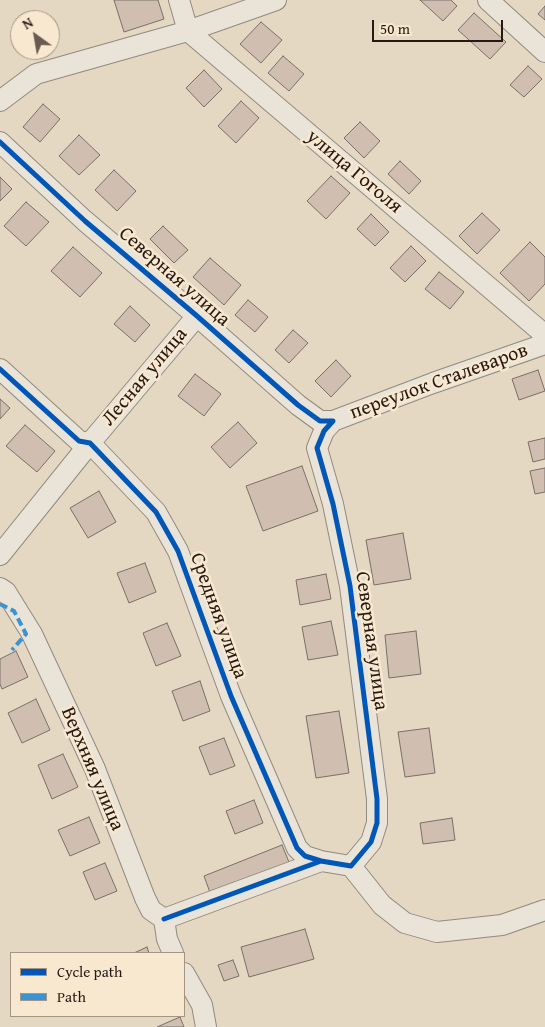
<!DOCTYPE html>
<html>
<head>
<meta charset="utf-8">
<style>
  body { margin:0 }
  #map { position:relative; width:545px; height:1027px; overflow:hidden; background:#e4d8c3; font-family:"Gentium Book Plus",serif }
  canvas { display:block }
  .legend { position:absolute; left:10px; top:952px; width:175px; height:65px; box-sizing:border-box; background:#f7e8cf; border:1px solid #a39584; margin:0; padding:6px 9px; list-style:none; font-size:15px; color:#261913 }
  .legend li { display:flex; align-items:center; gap:10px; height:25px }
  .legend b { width:25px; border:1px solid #a39584 }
  .north { position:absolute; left:10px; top:10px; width:50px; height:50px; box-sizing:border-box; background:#f7e8cf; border:1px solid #a39584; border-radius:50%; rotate:328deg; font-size:14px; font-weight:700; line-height:20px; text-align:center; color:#261913 }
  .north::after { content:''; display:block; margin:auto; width:18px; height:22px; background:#685c51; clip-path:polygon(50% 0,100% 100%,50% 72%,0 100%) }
  .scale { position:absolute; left:372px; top:20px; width:131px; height:22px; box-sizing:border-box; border:2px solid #261913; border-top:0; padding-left:6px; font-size:15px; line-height:18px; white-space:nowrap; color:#261913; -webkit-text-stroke:4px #f7e8cf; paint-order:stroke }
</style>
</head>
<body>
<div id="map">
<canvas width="545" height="1027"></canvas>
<ul class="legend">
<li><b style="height:6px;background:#0057b8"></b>Cycle path</li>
<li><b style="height:6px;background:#3b93d3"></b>Path</li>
</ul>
<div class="north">N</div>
<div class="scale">50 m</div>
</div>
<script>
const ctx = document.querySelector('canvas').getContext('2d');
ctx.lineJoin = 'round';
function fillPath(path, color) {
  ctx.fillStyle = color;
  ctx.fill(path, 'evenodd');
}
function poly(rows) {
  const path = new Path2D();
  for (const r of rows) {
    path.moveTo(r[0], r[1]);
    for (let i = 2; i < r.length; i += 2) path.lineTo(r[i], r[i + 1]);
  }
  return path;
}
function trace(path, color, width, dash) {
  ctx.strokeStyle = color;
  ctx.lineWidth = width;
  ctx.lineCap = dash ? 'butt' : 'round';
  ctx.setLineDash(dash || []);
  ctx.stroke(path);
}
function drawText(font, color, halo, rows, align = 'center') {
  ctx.font = font + ' "Gentium Book Plus",serif';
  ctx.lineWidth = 5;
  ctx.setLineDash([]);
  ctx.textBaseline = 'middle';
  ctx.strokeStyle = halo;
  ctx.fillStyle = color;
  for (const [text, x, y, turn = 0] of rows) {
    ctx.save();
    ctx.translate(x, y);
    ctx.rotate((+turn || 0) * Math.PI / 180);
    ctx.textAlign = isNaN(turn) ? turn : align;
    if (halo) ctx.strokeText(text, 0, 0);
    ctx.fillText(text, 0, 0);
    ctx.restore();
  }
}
const building = poly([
  [114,0,158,0,164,19,124,32,114,0],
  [420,0,451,0,457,6,443,21,420,0],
  [545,6,545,20,538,14,545,6],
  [474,13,506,42,490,59,458,30,474,13],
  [261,22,282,40,261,63,240,44,261,22],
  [283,56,304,74,289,91,268,73,283,56],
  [528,66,542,79,524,97,510,85,528,66],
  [204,70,222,89,204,107,186,88,204,70],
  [241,101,259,118,236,143,218,126,241,101],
  [43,104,60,119,40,142,23,127,43,104],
  [360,122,380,141,364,158,344,138,360,122],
  [79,135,100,155,79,175,59,156,79,135],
  [400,161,421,181,409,194,388,174,400,161],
  [114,170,136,191,117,211,95,190,114,170],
  [331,176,350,193,326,219,307,201,331,176],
  [0,177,12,189,0,201,0,177],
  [26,202,49,222,26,246,4,226,26,202],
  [482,213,500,230,477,254,459,236,482,213],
  [371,214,389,232,375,246,357,229,371,214],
  [163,226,188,250,174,263,150,239,163,226],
  [530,242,545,257,545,284,529,301,500,273,530,242],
  [411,246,426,261,405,282,390,268,411,246],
  [73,247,102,273,80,297,51,271,73,247],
  [210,258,241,285,224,305,193,277,210,258],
  [439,272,464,292,450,309,425,289,439,272],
  [248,300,268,317,255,332,235,315,248,300],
  [130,306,150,325,135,342,114,324,130,306],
  [293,330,308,343,289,363,275,350,293,330],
  [336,360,351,376,331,397,315,381,336,360],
  [538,370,545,391,519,400,512,379,538,370],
  [195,374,221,394,204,416,178,396,195,374],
  [0,399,10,408,0,419,0,399],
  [238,422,257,443,230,468,211,447,238,422],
  [25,425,55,451,37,472,6,446,25,425],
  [545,438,545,459,533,462,528,442,545,438],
  [302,466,318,511,263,531,246,486,302,466],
  [545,468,545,492,535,494,530,471,545,468],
  [99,491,116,522,88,538,70,508,99,491],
  [403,533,411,579,374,585,366,540,403,533],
  [145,563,156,592,129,603,117,573,145,563],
  [326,574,331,599,300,605,296,580,326,574],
  [331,621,338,655,308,660,302,627,331,621],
  [167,623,181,656,156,666,143,633,167,623],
  [416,631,421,674,389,678,385,635,416,631],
  [16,651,28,677,2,689,0,684,0,659,16,651],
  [200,681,210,711,183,721,172,691,200,681],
  [36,699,50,730,22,743,8,713,36,699],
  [339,711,349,773,316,778,306,716,339,711],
  [429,728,435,773,405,777,398,732,429,728],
  [224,738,235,766,210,775,199,747,224,738],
  [63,754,78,787,52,799,38,765,63,754],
  [254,800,263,823,235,834,226,811,254,800],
  [89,817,100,843,70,856,58,830,89,817],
  [452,818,455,840,423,844,420,823,452,818],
  [282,845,291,867,212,898,204,876,282,845],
  [105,863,117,891,95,900,83,872,105,863],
  [305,929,314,959,249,977,241,947,305,929],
  [147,947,149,953,134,953,147,947],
  [233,960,239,976,224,981,218,965,233,960],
  [180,1017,184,1027,157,1027,180,1017]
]);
const minor = poly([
  [179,0,188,31,545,335],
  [488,0,545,52],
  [0,101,36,74,188,31,276,0],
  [0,142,85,221,197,316,298,405,320,421,333,421,324,431,317,448,333,504,350,586,377,799,377,823,371,842,351,866,321,861,164,919],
  [0,369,79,441,90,443,156,512,178,551,231,696,297,848,305,856,321,861],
  [333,421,433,383,545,344],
  [0,555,90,443,197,316],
  [0,588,6,592,32,634,95,769,145,898,151,910,164,919,167,939,173,953],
  [351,866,382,905,405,923,437,932,502,925,545,910],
  [184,973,202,1005,206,1027]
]);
const quiet = poly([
  [0,604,14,611,26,634,12,650]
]);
const cycleway = poly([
  [0,142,85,221,197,316,298,405,320,421,333,421,324,431,317,448,333,504,350,586,377,799,377,823,371,842,351,866,321,861,164,919],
  [0,369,79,441,90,443,156,512,178,551,231,696,297,848,305,856,321,861]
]);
const streetNames = [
  ["улица Гоголя",354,172,40],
  ["Северная улица",174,277,41],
  ["Лесная улица",145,377,-50],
  ["переулок Сталеваров",439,382,-20],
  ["Средняя улица",218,616,70],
  ["Северная улица",371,641,82],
  ["Верхняя улица",92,769,67]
];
fillPath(building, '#d0beb1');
trace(building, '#787066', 1);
trace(minor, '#938a7e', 22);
trace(minor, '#e9e3d8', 20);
trace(quiet, '#3b93d3', 4, [8, 4]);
trace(cycleway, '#0057b8', 5);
drawText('20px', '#261913', '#f7e8cf', streetNames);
</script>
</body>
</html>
